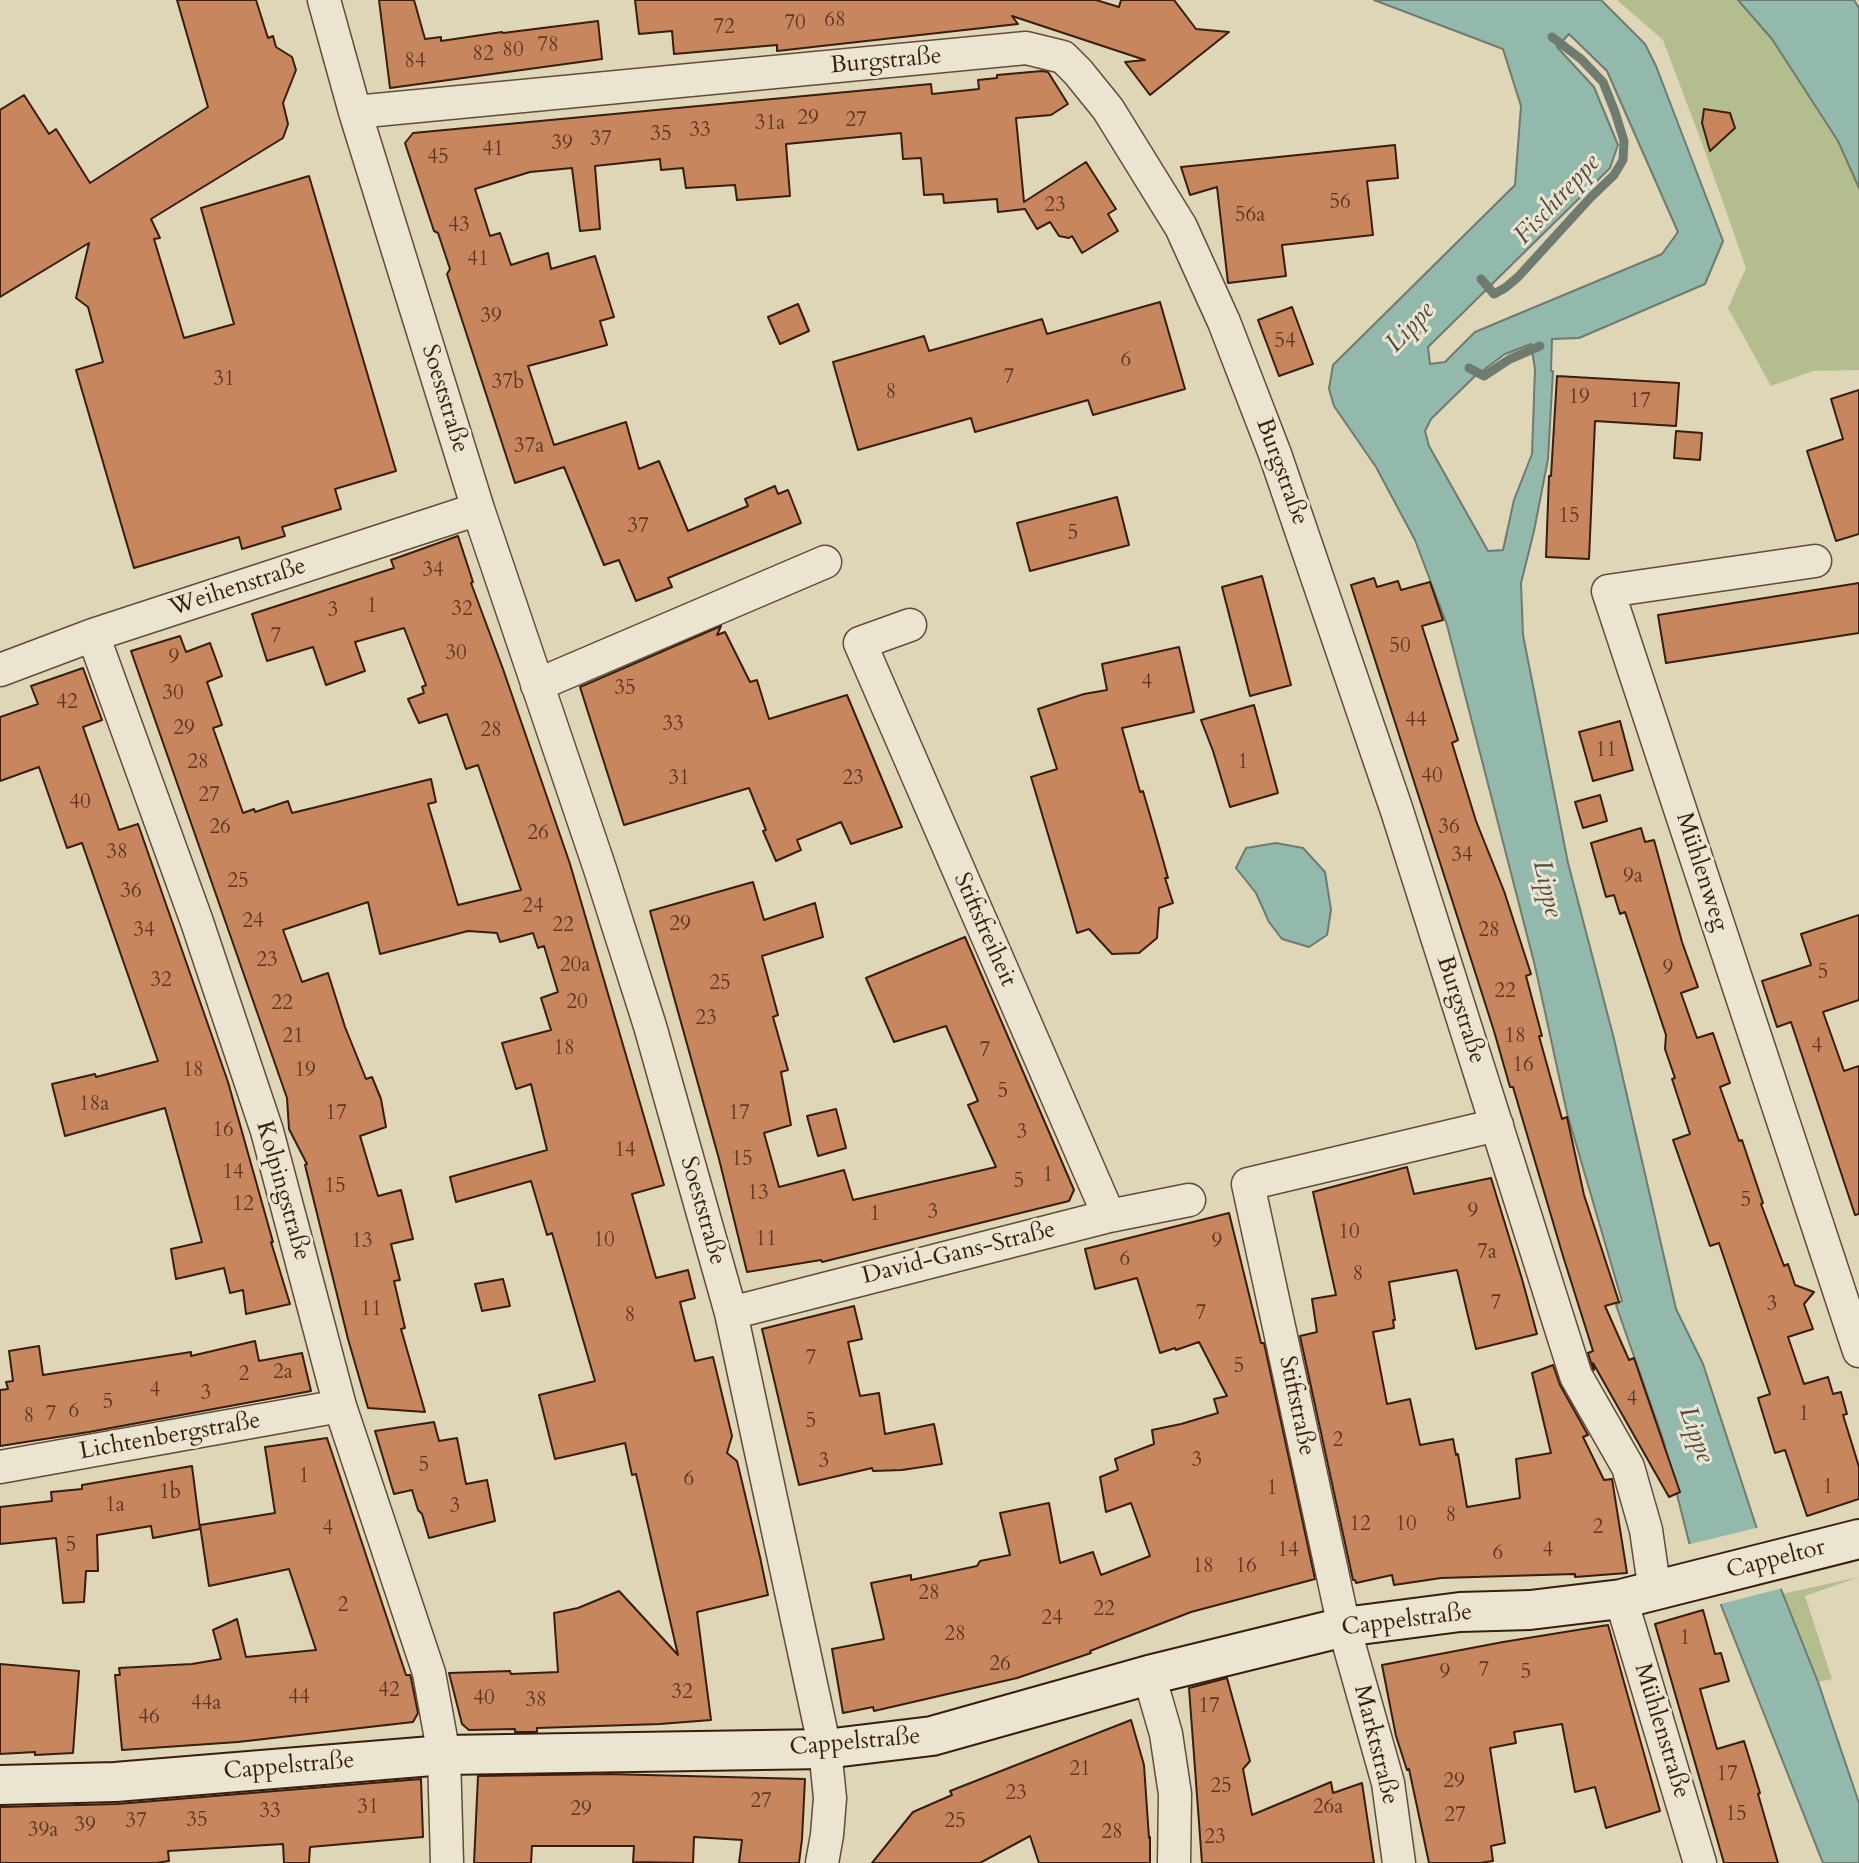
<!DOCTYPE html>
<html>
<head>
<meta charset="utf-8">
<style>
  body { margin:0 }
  canvas { display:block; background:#dfd5b7 }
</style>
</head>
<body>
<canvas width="1859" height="1863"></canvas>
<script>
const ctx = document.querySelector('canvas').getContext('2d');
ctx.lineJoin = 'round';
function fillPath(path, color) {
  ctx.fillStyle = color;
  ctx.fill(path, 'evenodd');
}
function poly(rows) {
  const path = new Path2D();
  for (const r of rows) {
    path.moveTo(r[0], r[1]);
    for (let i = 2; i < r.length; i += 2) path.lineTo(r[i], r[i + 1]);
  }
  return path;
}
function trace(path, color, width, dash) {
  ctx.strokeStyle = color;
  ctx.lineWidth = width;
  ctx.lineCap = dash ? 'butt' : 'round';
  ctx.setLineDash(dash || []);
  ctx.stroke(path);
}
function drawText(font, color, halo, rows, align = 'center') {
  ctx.font = font + ' Cardo,serif';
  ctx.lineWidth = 6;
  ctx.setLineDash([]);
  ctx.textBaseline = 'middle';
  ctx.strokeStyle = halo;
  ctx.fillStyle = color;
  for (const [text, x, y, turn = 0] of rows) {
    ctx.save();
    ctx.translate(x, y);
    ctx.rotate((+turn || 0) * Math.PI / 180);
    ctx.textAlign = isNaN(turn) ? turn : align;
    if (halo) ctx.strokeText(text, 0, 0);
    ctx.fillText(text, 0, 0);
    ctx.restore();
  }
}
const green = poly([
  [1617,0,1738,0,1772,39,1838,141,1859,188,1859,370,1813,371,1771,386,1728,308,1746,268,1706,154,1663,40],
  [1859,1577,1805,1596,1832,1679,1818,1682,1782,1594]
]);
const water = poly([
  [1374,0,1601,0,1645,44,1656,66,1723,241,1705,284,1579,338,1552,339,1551,371,1553,371,1548,459,1534,531,1521,583,1523,635,1568,863,1614,1039,1676,1309,1703,1364,1757,1529,1818,1682,1859,1803,1859,1863,1823,1863,1721,1605,1690,1546,1663,1439,1616,1305,1622,1301,1567,1113,1535,966,1447,625,1415,540,1376,467,1334,406,1329,389,1333,365,1515,185,1521,106,1503,49,1374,0],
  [1569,34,1607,71,1678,232,1662,254,1475,332,1445,362,1430,364,1428,347,1610,168,1618,145,1594,87,1557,47,1569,34],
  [1531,344,1535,369,1532,454,1514,500,1503,550,1488,551,1429,446,1425,431,1431,419,1474,377,1505,354,1531,344],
  [1738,0,1854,0,1859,8,1859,188,1838,141,1772,39,1738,0],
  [1276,843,1303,848,1325,872,1331,910,1327,935,1309,947,1282,939,1269,922,1256,893,1236,868,1246,848,1276,843]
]);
const pier = poly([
  [1760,1527,1783,1588,1717,1605,1686,1545]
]);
const stream = poly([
  [1481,279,1494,294,1505,288,1518,277,1591,197,1614,175,1623,160,1624,141,1615,112,1603,82,1581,59,1552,37],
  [1469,368,1484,376,1510,359,1540,346]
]);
const building = poly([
  [177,0,256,0,268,38,273,36,276,47,292,57,296,70,283,103,288,124,283,138,151,219,160,238,154,239,184,338,234,324,201,208,309,176,396,471,335,489,341,509,282,527,285,536,242,549,239,537,134,568,76,370,103,362,88,307,76,298,89,243,0,297,0,110,24,95,49,134,56,129,90,183,208,107,177,0],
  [379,0,414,0,425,39,441,37,441,41,502,32,503,33,598,21,602,59,390,88,379,0],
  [635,0,1096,0,1119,7,1121,0,1174,0,1196,29,1229,32,1150,95,1125,62,1145,60,1012,16,1018,24,777,51,777,45,674,54,672,31,639,34,635,0],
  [1042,71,1048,72,1068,104,1051,115,1016,118,1024,202,1086,162,1116,209,1108,214,1118,231,1082,253,1072,236,1069,238,1059,236,1050,222,1037,229,1025,209,998,212,997,199,944,203,943,194,924,195,921,158,903,159,901,133,786,144,790,196,737,200,735,185,686,188,683,168,661,170,660,159,595,166,600,229,580,231,572,168,530,172,475,189,490,236,500,233,511,265,548,253,551,269,595,256,614,317,600,321,607,345,528,366,554,445,626,422,639,469,659,461,688,531,748,506,745,499,775,486,778,494,788,490,801,523,668,578,672,587,636,601,619,560,604,565,564,467,515,483,447,274,450,269,438,233,434,231,405,143,413,133,931,84,932,94,979,89,978,80,997,78,997,75,1042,71],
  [1704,109,1730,113,1735,128,1710,151,1702,123,1704,109],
  [1395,145,1398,178,1367,181,1373,235,1282,245,1286,276,1228,283,1217,187,1190,195,1181,167,1395,145],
  [1160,302,1185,389,1093,415,1088,400,975,432,971,418,858,450,833,362,924,336,929,351,1042,319,1047,334,1160,302],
  [798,304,809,331,780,344,768,317,798,304],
  [1292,307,1313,364,1279,376,1258,320,1292,307],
  [1557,376,1679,383,1676,426,1595,421,1589,559,1546,557,1549,476,1551,476,1557,376],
  [1859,390,1859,534,1836,541,1807,451,1843,439,1831,399,1859,390],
  [1676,431,1702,433,1700,460,1674,458,1676,431],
  [1117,497,1129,545,1030,571,1017,523,1117,497],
  [458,536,473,582,471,583,503,669,570,864,664,1185,632,1194,656,1278,688,1270,695,1298,680,1302,695,1361,713,1357,732,1436,727,1453,737,1461,760,1557,768,1595,697,1612,711,1720,660,1724,537,1728,537,1732,515,1732,515,1729,469,1730,462,1724,449,1673,510,1671,511,1674,558,1672,554,1613,578,1608,619,1591,678,1655,636,1474,632,1475,625,1443,555,1459,539,1395,595,1381,552,1233,547,1235,531,1181,456,1202,450,1177,547,1150,531,1084,516,1089,502,1043,551,1030,541,998,558,992,544,946,538,948,533,933,500,942,497,933,468,931,380,954,368,902,283,930,302,982,328,973,345,1027,366,1079,372,1077,381,1099,386,1127,360,1136,378,1196,401,1190,413,1239,391,1244,400,1280,394,1281,405,1328,401,1329,425,1412,368,1408,348,1339,305,1165,307,1164,289,1129,287,1098,131,651,180,636,186,652,210,643,222,676,207,682,222,725,213,728,243,813,254,809,255,812,288,801,292,813,431,779,436,802,428,804,458,905,521,890,478,765,466,769,447,714,419,723,408,699,424,693,422,687,426,685,404,628,355,642,365,671,326,685,313,647,267,661,252,614,394,568,391,560,458,536],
  [1262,576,1291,685,1250,696,1222,587,1262,576],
  [1374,578,1377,587,1398,581,1401,590,1430,582,1443,620,1422,626,1458,740,1452,743,1476,821,1504,891,1531,974,1526,976,1542,1036,1539,1036,1562,1119,1567,1117,1584,1195,1619,1302,1605,1306,1629,1360,1634,1358,1680,1492,1669,1497,1593,1363,1594,1370,1593,1369,1588,1353,1593,1351,1563,1256,1513,1087,1510,1087,1494,1031,1351,585,1374,578],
  [1859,583,1859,633,1666,663,1658,615,1859,583],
  [721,626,717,635,725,632,750,682,757,680,769,719,847,695,902,827,851,844,841,822,797,840,801,850,776,861,763,831,766,830,749,788,624,825,580,687,721,626],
  [1179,647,1194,712,1122,728,1140,792,1143,791,1161,853,1168,878,1165,878,1173,903,1159,908,1157,938,1139,953,1112,954,1089,929,1077,933,1070,908,1031,777,1057,769,1038,709,1084,694,1107,690,1102,664,1179,647],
  [83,668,102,720,83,727,119,830,138,824,228,1082,273,1242,271,1242,290,1304,246,1314,243,1290,230,1293,224,1268,176,1279,171,1249,202,1242,165,1108,65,1136,52,1084,95,1074,96,1077,158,1061,82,843,67,848,39,767,0,781,0,717,38,704,31,686,83,668],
  [1254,705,1278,793,1230,807,1213,751,1201,720,1254,705],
  [1620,721,1633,770,1593,781,1579,732,1620,721],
  [1600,795,1607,821,1583,828,1575,802,1600,795],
  [1641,828,1645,842,1654,840,1682,942,1698,987,1681,993,1697,1038,1713,1033,1730,1083,1720,1087,1739,1141,1742,1140,1763,1203,1761,1204,1784,1266,1788,1264,1795,1285,1814,1292,1804,1304,1813,1329,1788,1337,1804,1384,1828,1377,1833,1394,1841,1392,1847,1414,1843,1415,1859,1467,1859,1499,1807,1516,1785,1450,1775,1453,1758,1398,1770,1394,1719,1243,1710,1246,1673,1140,1690,1134,1672,1079,1675,1078,1665,1049,1666,1035,1625,912,1620,914,1614,895,1606,897,1591,843,1641,828],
  [753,882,764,920,815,903,823,937,762,956,778,1015,773,1017,788,1070,781,1072,791,1125,764,1133,779,1187,844,1170,853,1200,996,1167,968,1105,978,1101,946,1026,894,1042,866,978,965,937,1074,1190,1069,1201,822,1262,821,1260,747,1272,719,1159,650,911,753,882],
  [1859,915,1859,1000,1823,1012,1844,1071,1859,1066,1859,1214,1855,1215,1791,1022,1777,1027,1762,981,1811,965,1801,934,1859,915],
  [836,1109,846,1148,818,1156,807,1116,836,1109],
  [1407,1167,1414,1194,1491,1178,1522,1279,1537,1334,1476,1349,1457,1270,1389,1282,1395,1320,1393,1320,1394,1328,1373,1332,1387,1404,1410,1399,1420,1445,1453,1439,1456,1455,1458,1454,1467,1507,1520,1498,1516,1459,1551,1453,1532,1373,1553,1365,1560,1385,1588,1435,1583,1437,1604,1480,1612,1479,1627,1573,1575,1577,1575,1574,1441,1578,1394,1585,1392,1575,1356,1583,1355,1580,1353,1580,1300,1336,1317,1332,1312,1299,1336,1295,1313,1192,1407,1167],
  [1229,1213,1261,1343,1264,1343,1315,1579,1191,1612,1090,1651,1091,1653,1017,1678,874,1711,873,1707,843,1713,832,1649,884,1639,871,1583,911,1575,911,1580,977,1566,980,1561,1010,1555,1000,1513,1049,1503,1060,1563,1093,1552,1101,1575,1150,1556,1131,1503,1106,1512,1100,1477,1118,1470,1115,1459,1154,1444,1152,1430,1181,1424,1218,1413,1214,1399,1227,1396,1199,1342,1176,1350,1175,1348,1160,1353,1137,1278,1095,1289,1085,1249,1229,1213],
  [503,1279,510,1306,482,1311,475,1284,503,1279],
  [854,1306,862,1339,848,1342,860,1396,879,1393,885,1434,934,1424,942,1464,902,1470,873,1471,872,1468,799,1485,762,1329,854,1306],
  [255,1341,259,1361,302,1353,311,1391,89,1432,0,1446,0,1390,8,1389,6,1382,13,1381,9,1351,39,1346,43,1375,191,1352,191,1356,255,1341],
  [434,1422,439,1441,457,1438,466,1484,487,1480,495,1521,429,1538,422,1514,418,1510,412,1490,394,1494,375,1431,434,1422],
  [327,1438,406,1675,410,1675,411,1678,418,1713,413,1722,238,1742,122,1750,115,1675,120,1675,119,1668,192,1664,221,1659,213,1630,237,1619,246,1657,316,1650,289,1569,209,1586,200,1525,275,1513,265,1447,327,1438],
  [192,1466,200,1529,153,1538,151,1526,97,1535,98,1571,86,1571,84,1602,63,1603,56,1538,0,1544,0,1507,52,1501,51,1492,82,1489,82,1485,192,1466],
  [1703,1610,1715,1654,1721,1653,1729,1681,1700,1689,1717,1749,1744,1741,1760,1793,1758,1794,1778,1863,1724,1863,1655,1624,1703,1610],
  [1608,1625,1660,1811,1606,1828,1595,1787,1575,1792,1562,1724,1514,1732,1516,1743,1490,1748,1505,1843,1491,1846,1493,1861,1480,1863,1429,1863,1409,1769,1407,1770,1396,1736,1382,1665,1503,1642,1608,1625],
  [0,1664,79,1671,73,1753,35,1755,35,1752,0,1754,0,1664],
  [1227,1678,1250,1761,1243,1769,1252,1815,1331,1782,1333,1793,1362,1783,1374,1863,1202,1863,1189,1688,1227,1678],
  [1131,1720,1144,1765,1149,1838,1150,1837,1150,1863,1039,1863,1030,1836,980,1863,872,1863,913,1812,952,1795,950,1791,1131,1720],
  [607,1774,805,1779,802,1839,799,1863,739,1863,742,1840,694,1837,693,1863,633,1862,634,1846,532,1846,531,1863,474,1863,478,1776,607,1774],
  [421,1779,423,1837,310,1847,309,1863,284,1863,283,1844,168,1851,169,1861,157,1863,0,1863,0,1807,117,1804,421,1779]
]);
const street = poly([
  [324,0,355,112,478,509,600,869,650,1026,731,1313,825,1749,830,1798,827,1835,822,1863],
  [355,112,1026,48,1063,57,1078,72,1108,109,1181,227,1224,322,1275,454,1397,811,1576,1376,1628,1467,1646,1530,1655,1592],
  [1815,561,1608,591,1859,1351],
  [910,625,860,643,1109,1216],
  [93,635,197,922,267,1131,340,1406,429,1673,444,1755,447,1863],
  [0,670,93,635,478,509],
  [537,685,825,562],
  [731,1313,1109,1216,1189,1200],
  [0,1467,340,1406],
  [1621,1599,1700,1863],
  [1149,1675,1166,1734,1175,1794,1174,1863],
  [1399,1863,1388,1783,1344,1627,1248,1184,1497,1125]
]);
const secondary = poly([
  [0,1785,115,1782,444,1755,825,1749,932,1736,1149,1675,1344,1627,1460,1612,1530,1610,1621,1599,1859,1539]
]);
const numberNames = [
  ["68",835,21],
  ["70",795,24],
  ["72",724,28],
  ["78",548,46],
  ["80",513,51],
  ["82",483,55],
  ["84",415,62],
  ["29",808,119],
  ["27",856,121],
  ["31a",770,124],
  ["33",700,131],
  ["35",661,135],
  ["37",601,140],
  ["39",562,144],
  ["41",493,150],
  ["45",438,158],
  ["56",1340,203],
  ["23",1055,206],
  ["56a",1250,216],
  ["43",459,226],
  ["41",478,260],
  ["39",491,317],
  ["54",1285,342],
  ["6",1126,361],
  ["7",1009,378],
  ["31",224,380],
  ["37b",508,383],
  ["8",891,393],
  ["19",1579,398],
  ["17",1640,402],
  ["37a",529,447],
  ["15",1569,517],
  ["37",638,527],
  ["5",1073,534],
  ["34",433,571],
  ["1",372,607],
  ["32",462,610],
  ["3",333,611],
  ["7",276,637],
  ["50",1400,647],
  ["30",456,654],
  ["9",174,658],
  ["4",1147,683],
  ["35",625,689],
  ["30",173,694],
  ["42",67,703],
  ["44",1416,721],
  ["33",673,725],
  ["29",184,729],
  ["28",491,731],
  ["11",1606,751],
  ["28",198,763],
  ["1",1243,763],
  ["40",1432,777],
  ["31",679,779],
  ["23",853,779],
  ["27",209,796],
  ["40",80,803],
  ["26",220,828],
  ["36",1449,828],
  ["26",538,834],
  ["38",117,853],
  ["34",1462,856],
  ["9a",1633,877],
  ["25",238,882],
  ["36",131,892],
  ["24",533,907],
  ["24",253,922],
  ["29",680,925],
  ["22",563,926],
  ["34",144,931],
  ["28",1489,931],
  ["23",267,961],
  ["20a",575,966],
  ["9",1668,969],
  ["5",1823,973],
  ["32",161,981],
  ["25",720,984],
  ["22",1505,992],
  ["20",577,1003],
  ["22",282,1004],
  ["23",706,1019],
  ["21",293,1037],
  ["18",1515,1037],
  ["4",1817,1047],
  ["18",564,1049],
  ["7",985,1051],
  ["16",1523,1066],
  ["18",193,1071],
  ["19",305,1071],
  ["5",1003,1092],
  ["18a",94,1105],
  ["17",336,1114],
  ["17",739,1114],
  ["16",223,1131],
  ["3",1022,1133],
  ["14",625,1151],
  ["15",742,1160],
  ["14",233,1173],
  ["1",1048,1176],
  ["5",1019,1182],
  ["15",335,1187],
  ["13",758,1194],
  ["5",1746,1201],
  ["12",243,1205],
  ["9",1473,1212],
  ["3",933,1213],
  ["1",875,1215],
  ["10",1349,1233],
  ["11",766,1240],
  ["10",604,1241],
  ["13",362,1242],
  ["9",1217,1242],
  ["7a",1487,1253],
  ["6",1125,1260],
  ["8",1358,1275],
  ["7",1496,1304],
  ["3",1772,1305],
  ["11",371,1310],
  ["7",1201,1314],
  ["8",630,1316],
  ["7",811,1359],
  ["5",1239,1367],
  ["2a",283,1373],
  ["2",244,1375],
  ["4",155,1391],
  ["3",206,1394],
  ["4",1632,1400],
  ["5",108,1403],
  ["6",74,1412],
  ["7",51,1415],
  ["1",1804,1415],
  ["8",29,1417],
  ["5",811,1422],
  ["2",1338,1441],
  ["3",1197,1461],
  ["3",824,1462],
  ["5",424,1466],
  ["1",304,1477],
  ["6",689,1480],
  ["1",1828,1488],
  ["1",1272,1489],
  ["1b",170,1493],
  ["1a",115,1506],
  ["3",455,1507],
  ["8",1451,1516],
  ["12",1360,1525],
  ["10",1406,1525],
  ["2",1598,1528],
  ["4",328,1529],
  ["5",71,1546],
  ["14",1288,1551],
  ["4",1548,1551],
  ["6",1498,1554],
  ["18",1203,1567],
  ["16",1246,1567],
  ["28",929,1594],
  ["2",343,1606],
  ["22",1104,1610],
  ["24",1052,1619],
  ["28",955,1635],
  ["1",1685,1639],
  ["26",1000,1665],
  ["7",1484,1671],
  ["9",1445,1673],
  ["5",1526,1673],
  ["42",389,1691],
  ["32",682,1693],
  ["44",299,1698],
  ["40",484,1699],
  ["38",536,1701],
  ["44a",206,1704],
  ["17",1209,1707],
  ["46",149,1718],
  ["21",1080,1770],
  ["17",1727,1775],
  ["29",1454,1782],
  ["25",1221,1787],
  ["23",1016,1794],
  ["27",761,1802],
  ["31",368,1808],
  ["26a",1328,1808],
  ["29",581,1810],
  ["33",270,1812],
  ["15",1736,1815],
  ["27",1455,1816],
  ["35",197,1821],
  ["37",136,1822],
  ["25",955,1822],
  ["39",85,1826],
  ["39a",43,1831],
  ["28",1112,1833],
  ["23",1215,1838]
];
const streetNames = [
  ["Burgstraße",886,62,-5],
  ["Soeststraße",444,399,73],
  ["Burgstraße",1281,472,70],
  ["Weihenstraße",238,588,-18],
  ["Mühlenweg",1701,872,72],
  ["Stiftsfreiheit",984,930,66],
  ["Burgstraße",1460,1010,72],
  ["Kolpingstraße",282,1191,74],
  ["Soeststraße",702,1211,74],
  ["David-Gans-Straße",959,1254,-14],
  ["Stiftstraße",1296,1406,78],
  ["Lichtenbergstraße",170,1437,-10],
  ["Cappeltor",1776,1560,-14],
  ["Cappelstraße",1407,1621,-7],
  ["Mühlenstraße",1661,1731,73],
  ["Cappelstraße",855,1743,-5],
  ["Marktstraße",1375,1745,76],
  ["Cappelstraße",289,1767,-5]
];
const waterNames = [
  ["Fischtreppe",1558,200,-47],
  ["Lippe",1411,328,-47],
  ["Lippe",1546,889,77],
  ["Lippe",1695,1435,70]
];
fillPath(green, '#b4bd8d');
fillPath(water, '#93b9ad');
trace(water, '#6e7b6e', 2);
fillPath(pier, '#dfd5b7');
trace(stream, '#6e7b6e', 9);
fillPath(building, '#c8865f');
trace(building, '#371e0f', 2);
trace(street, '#614c39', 35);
trace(secondary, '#371e0f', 42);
trace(street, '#eae4d0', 32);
trace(secondary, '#eae4d0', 38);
drawText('21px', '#5b3823', null, numberNames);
drawText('24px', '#371e0f', '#eae4d0', streetNames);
drawText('italic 26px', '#534c3e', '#eae4d0', waterNames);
</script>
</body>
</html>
